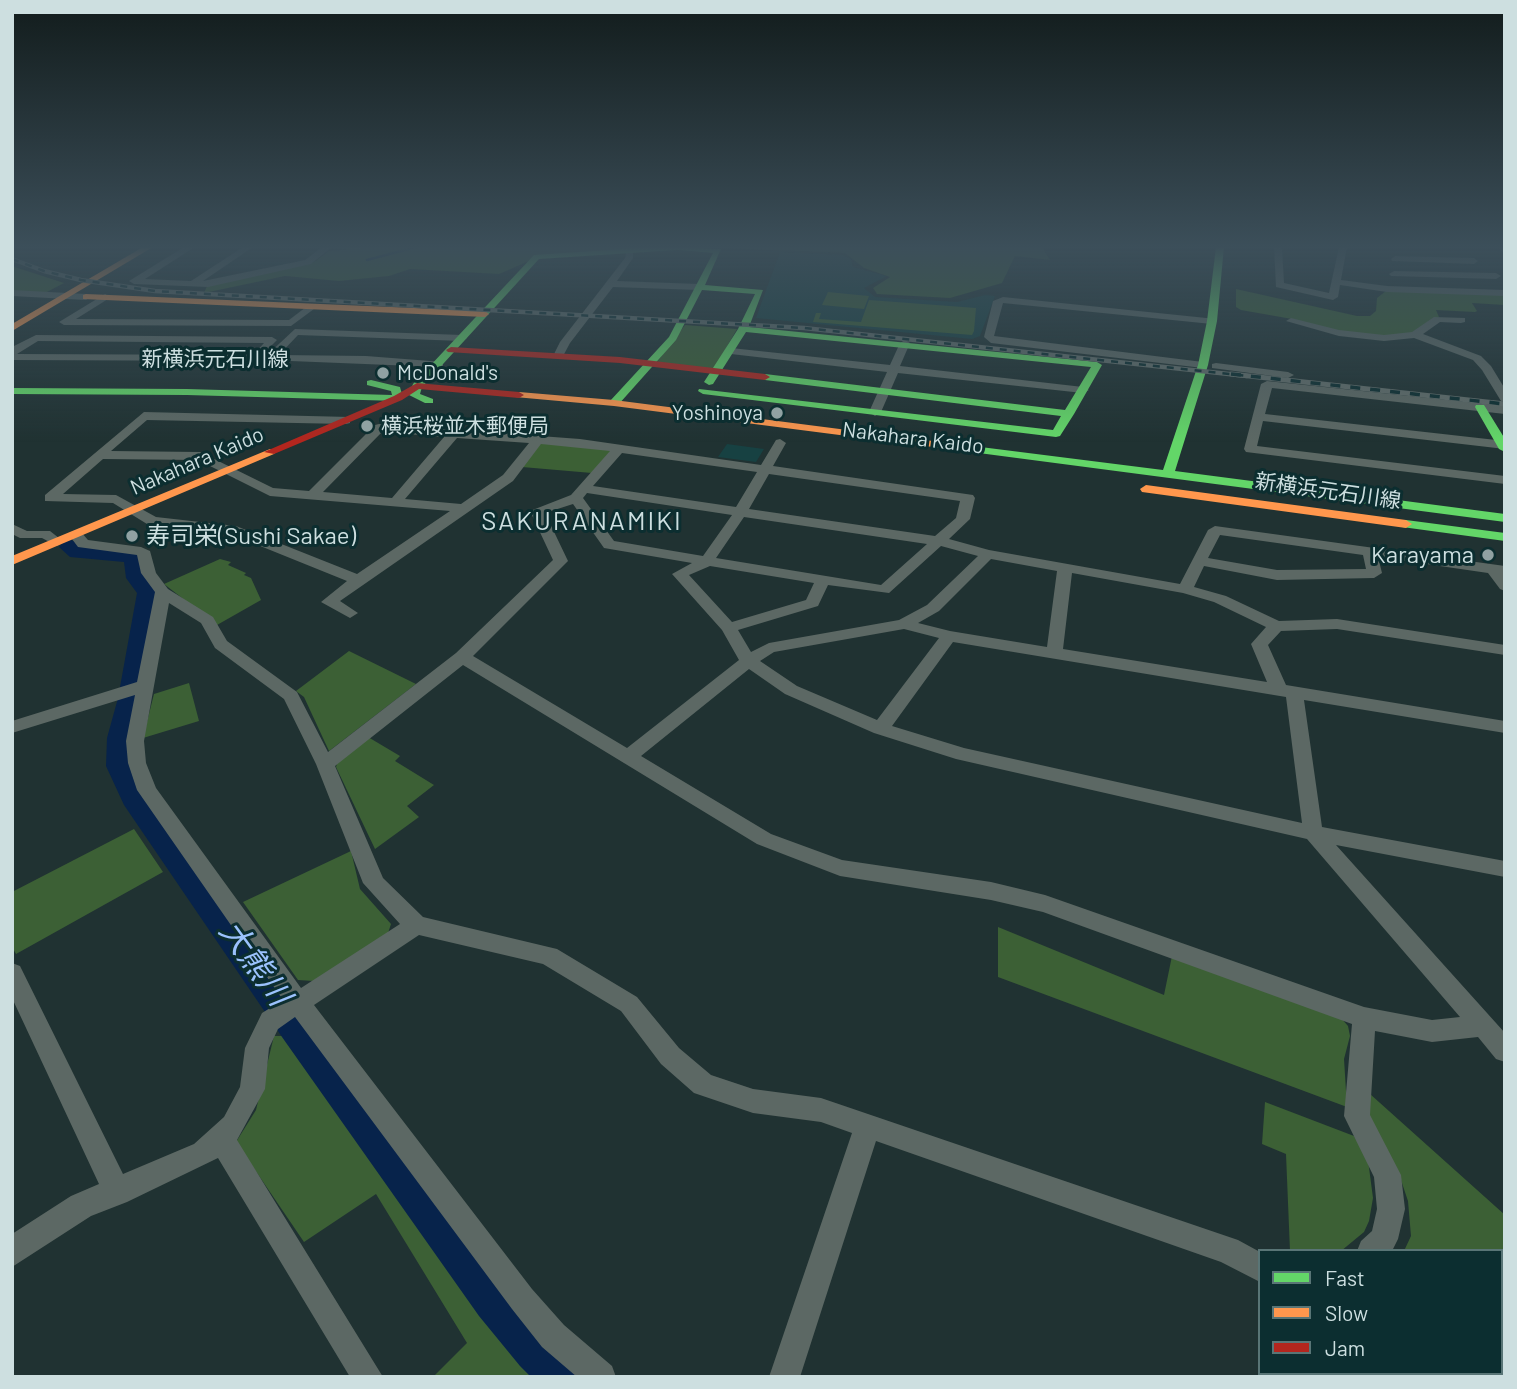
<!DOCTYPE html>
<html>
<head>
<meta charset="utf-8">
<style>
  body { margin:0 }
  #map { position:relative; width:1517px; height:1389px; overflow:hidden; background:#203232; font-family:Barlow,sans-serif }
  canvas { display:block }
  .frame { position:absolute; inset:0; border:14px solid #cddfe0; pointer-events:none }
  .legend { position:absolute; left:1258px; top:1249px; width:245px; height:126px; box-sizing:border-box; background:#0c2e30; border:2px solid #597576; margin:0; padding:9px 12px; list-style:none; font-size:21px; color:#cddfe0 }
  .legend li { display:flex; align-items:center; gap:14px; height:35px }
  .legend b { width:35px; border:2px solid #597576 }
</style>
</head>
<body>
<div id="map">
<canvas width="1517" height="1389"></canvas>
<div class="frame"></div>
<ul class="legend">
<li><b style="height:9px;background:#63d668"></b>Fast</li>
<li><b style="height:9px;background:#ff974d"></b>Slow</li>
<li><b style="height:9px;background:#b3261e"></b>Jam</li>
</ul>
</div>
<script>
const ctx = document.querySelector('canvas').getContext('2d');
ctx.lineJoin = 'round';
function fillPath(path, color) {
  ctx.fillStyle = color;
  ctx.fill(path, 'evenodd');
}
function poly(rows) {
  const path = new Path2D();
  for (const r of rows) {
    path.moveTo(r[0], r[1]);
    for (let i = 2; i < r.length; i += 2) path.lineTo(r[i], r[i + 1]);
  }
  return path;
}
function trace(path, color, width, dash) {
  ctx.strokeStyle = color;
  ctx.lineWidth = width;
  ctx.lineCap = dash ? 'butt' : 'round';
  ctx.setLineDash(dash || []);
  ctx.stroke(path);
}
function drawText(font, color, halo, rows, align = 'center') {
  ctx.font = font + ' Barlow,"Noto Sans JP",sans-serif';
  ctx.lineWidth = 6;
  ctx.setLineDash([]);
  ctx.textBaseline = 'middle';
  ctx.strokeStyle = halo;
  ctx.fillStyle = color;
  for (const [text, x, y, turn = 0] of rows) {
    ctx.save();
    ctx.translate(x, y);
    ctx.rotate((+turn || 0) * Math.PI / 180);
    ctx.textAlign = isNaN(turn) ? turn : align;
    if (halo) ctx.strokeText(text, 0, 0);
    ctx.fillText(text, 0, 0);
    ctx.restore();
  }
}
const built = poly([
  [780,252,843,255,851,259,853,267,887,276,864,288,875,297,957,302,985,295,995,296,980,336,972,339,756,318],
  [727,444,764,449,756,462,718,457]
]);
const green = poly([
  [379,247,668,247,543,255,499,274,410,269,389,276,339,281,285,276,204,293,207,286,314,262,329,251],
  [700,247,1042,247,1050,260,1015,256,1002,283,950,298,877,294,873,288,890,277,864,268,845,253],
  [12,266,18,268,64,283,45,293,12,291],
  [1236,289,1357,316,1370,316,1376,311,1377,298,1386,291,1505,295,1505,305,1472,303,1477,311,1475,312,1436,310,1439,317,1412,333,1383,336,1351,334,1292,319,1241,310,1236,307],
  [828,292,848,294,869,296,864,309,822,305],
  [869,300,976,308,974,331,972,335,813,322,816,313,821,313,819,319,861,322],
  [685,325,737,329,714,369,657,362],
  [542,442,612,450,592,473,522,467],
  [220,559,231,562,228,565,246,573,244,575,251,578,261,600,217,625,164,584],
  [349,651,416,684,329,751,304,697,296,691],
  [189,683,199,721,143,738,154,694],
  [368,737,400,756,395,761,434,785,407,806,419,817,375,849,336,767,338,761],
  [134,829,163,872,16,954,12,947,12,892],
  [351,851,360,889,391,924,388,933,314,981,298,980,243,902],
  [998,927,1164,995,1172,956,1341,1018,1348,1026,1350,1036,1344,1059,1347,1107,998,977],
  [274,1036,289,1036,400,1180,500,1317,527,1351,554,1377,433,1377,467,1343,376,1194,304,1242,236,1142,256,1110],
  [1370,1094,1505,1215,1505,1335,1501,1332,1501,1251,1404,1251,1411,1236,1408,1201,1400,1177,1368,1119],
  [1265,1102,1354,1136,1368,1160,1373,1198,1369,1221,1364,1232,1341,1251,1290,1251,1286,1154,1262,1144]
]);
const stream = poly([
  [367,260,416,247]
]);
const river = poly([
  [71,540,83,545,108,545,143,552,150,577,161,593,146,698,137,738,136,766,148,792,310,1013,513,1282,554,1332,586,1359,593,1377,531,1377,520,1366,479,1316,282,1037,124,805,106,766,107,738,118,698,137,593,126,578,124,562,70,557,59,547,63,542,71,540]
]);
const street = poly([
  [184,247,195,247,145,279,191,281,243,247,253,247,203,281,305,260,322,247,331,248,311,264,208,287,134,284,129,281,184,247],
  [1274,247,1282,247,1284,283,1329,293,1339,247,1347,247,1341,280,1387,286,1505,290,1505,296,1387,292,1340,285,1338,297,1333,300,1276,287,1274,247],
  [1498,247,1505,247,1505,253,1502,252,1498,247],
  [627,249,633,249,633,258,617,281,699,284,704,287,699,290,613,287,570,343,562,358,554,358,553,356,560,342,625,258,627,249],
  [1395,256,1474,258,1478,261,1474,264,1392,261,1391,259,1395,256],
  [1394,271,1496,273,1501,276,1496,279,1391,276,1389,274,1394,271],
  [12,290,86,294,91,297,86,300,12,296,12,290],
  [105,294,110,297,108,299,76,319,289,320,310,304,318,306,291,326,64,325,59,322,105,294],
  [1003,297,1216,319,1217,321,1212,324,1003,303,994,336,1203,362,1208,365,1203,368,991,343,984,337,993,301,1003,297],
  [1434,317,1465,318,1465,322,1461,323,1440,322,1423,334,1481,356,1491,366,1505,389,1505,402,1501,401,1482,370,1473,360,1414,338,1384,341,1339,336,1286,321,1291,318,1339,330,1384,335,1412,332,1434,317],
  [295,329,462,335,467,338,462,341,298,335,279,355,366,356,443,362,443,366,439,367,266,360,266,356,295,329],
  [36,335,272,337,277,340,256,361,12,360,12,347,36,335],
  [38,341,264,343,253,355,17,354,38,341],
  [905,340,910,343,900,366,1083,387,1089,390,1083,393,898,373,881,412,875,416,869,412,887,372,731,354,726,351,731,348,890,365,900,343,905,340],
  [1216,363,1288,372,1294,375,1288,378,1212,368,1212,364,1216,363],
  [1267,381,1505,406,1505,414,1272,388,1265,414,1505,441,1505,449,1263,421,1257,446,1505,476,1505,484,1246,452,1244,449,1261,384,1267,381],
  [144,412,350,417,350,423,346,424,147,420,111,451,200,452,273,488,309,491,375,425,379,424,580,439,761,465,776,440,780,439,786,443,773,466,973,495,975,498,970,519,949,539,989,550,1180,584,1208,530,1215,526,1505,566,1505,591,1500,589,1488,573,1378,557,1382,573,1374,578,1277,580,1204,566,1194,587,1226,596,1279,621,1337,619,1505,645,1505,655,1337,629,1281,631,1268,645,1286,685,1505,721,1505,733,1304,700,1322,827,1505,861,1505,877,1336,845,1505,1033,1505,1062,1496,1059,1478,1037,1432,1042,1375,1031,1370,1115,1401,1175,1405,1209,1398,1239,1392,1251,1357,1251,1361,1241,1372,1231,1377,1209,1374,1177,1344,1116,1352,1024,1043,912,991,900,840,876,757,844,463,665,335,766,383,878,423,917,557,949,637,997,679,1048,711,1075,753,1089,821,1098,1238,1240,1260,1252,1260,1282,1221,1262,876,1141,800,1377,769,1377,852,1133,821,1122,753,1113,694,1093,661,1064,621,1011,543,964,419,935,314,1005,532,1289,564,1325,612,1366,616,1377,577,1377,542,1347,512,1309,295,1017,278,1029,269,1048,265,1089,237,1140,383,1377,350,1377,218,1158,127,1202,91,1216,12,1267,12,1234,71,1196,99,1184,12,998,12,963,20,966,123,1174,194,1144,224,1117,240,1087,245,1048,262,1013,283,1000,137,790,128,763,126,741,135,695,12,733,12,721,137,682,155,592,141,573,137,555,78,547,69,535,71,532,81,532,88,540,141,547,150,551,156,573,168,589,213,617,227,641,297,692,328,752,456,653,553,560,530,511,571,495,610,451,541,444,513,481,340,601,358,613,350,618,321,602,347,581,228,533,147,524,113,503,45,501,45,495,144,412],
  [382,432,444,437,392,498,323,492,382,432],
  [457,438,529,443,503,475,461,504,405,499,457,438],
  [622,453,757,472,736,507,593,486,622,453],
  [103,459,198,460,270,496,450,511,357,574,236,526,156,517,116,495,63,494,103,459],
  [769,474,960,501,956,518,935,536,749,509,769,474],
  [587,493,732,515,703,556,614,541,583,498,587,493],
  [573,504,604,548,692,563,672,574,722,630,739,660,627,748,473,656,568,561,545,513,573,504],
  [744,517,927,544,881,585,716,558,744,517],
  [1220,535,1363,555,1366,569,1277,570,1208,558,1220,535],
  [941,546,978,556,927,605,899,620,769,643,751,652,738,630,818,606,828,585,889,593,941,546],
  [991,559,1057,571,1047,647,950,631,918,623,939,611,991,559],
  [710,566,814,583,806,600,732,622,689,575,710,566],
  [1072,573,1183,593,1214,602,1266,627,1251,644,1267,682,1063,649,1072,573],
  [169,603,201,623,215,648,284,699,316,764,363,883,400,924,301,988,156,788,146,763,144,741,169,603],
  [904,629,939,638,877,720,797,686,760,661,774,652,904,629],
  [953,642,1286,697,1302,823,964,748,892,726,953,642],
  [749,669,785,694,874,733,956,759,1307,839,1460,1017,1432,1020,1364,1007,1045,895,991,882,842,860,771,834,641,756,749,669],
  [12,524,27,531,50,531,64,542,57,546,42,538,20,538,12,534,12,524],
  [1368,1373,1401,1373,1402,1377,1369,1377,1368,1373]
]);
const fast = poly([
  [297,247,364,247,360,249,297,247],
  [653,247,721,249,705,285,763,290,749,327,1097,362,1102,365,1074,414,1060,436,1056,437,703,394,698,391,699,389,1053,430,1061,416,765,380,760,377,765,374,1065,410,1091,367,746,332,713,384,709,385,704,382,738,329,755,294,702,290,676,340,618,405,610,405,610,401,669,337,713,253,678,250,539,259,422,387,420,394,433,399,433,403,425,403,409,395,413,384,534,255,653,247],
  [1216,247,1224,247,1217,321,1208,365,1175,471,1505,514,1505,522,933,447,927,444,933,441,1163,470,1198,365,1207,321,1216,247],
  [371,380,400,387,403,398,398,401,187,395,12,394,12,388,187,389,392,395,391,391,367,385,367,381,371,380],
  [1476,405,1484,405,1505,439,1505,452,1499,449,1475,407,1476,405],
  [1406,520,1505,533,1505,541,1402,527,1402,521,1406,520]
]);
const slow = poly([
  [143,247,153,247,12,331,12,324,143,247],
  [86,294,485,311,489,314,485,317,83,299,83,295,86,294],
  [519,392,614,400,933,441,939,444,933,447,614,406,515,397,514,395,519,392],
  [270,449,276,452,274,454,12,565,12,556,270,449],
  [1146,485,1406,520,1412,524,1406,528,1142,492,1140,489,1146,485]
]);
const jam = poly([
  [451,347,620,357,765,374,770,377,765,380,620,363,448,352,446,350,451,347],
  [417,383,519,392,524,395,519,398,419,389,402,400,274,454,264,452,394,396,417,383]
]);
const railFar1 = poly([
  [12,259,44,271,81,280,155,291,804,328,1247,376]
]);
const rail = poly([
  [1231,374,1505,404]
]);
const markers = [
  [383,373,7,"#90a2a3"],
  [777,413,7,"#90a2a3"],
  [367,426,7,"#90a2a3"],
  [132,536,7,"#90a2a3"],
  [1488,555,7,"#90a2a3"]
];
const farStreetnames = [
  ["新横浜元石川線",215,359],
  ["Nakahara Kaido",913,438,7],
  ["Nakahara Kaido",197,461,-23],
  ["新横浜元石川線",1328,491,8]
];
const farPoinames = [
  ["McDonald's",397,373],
  ["Yoshinoya",763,413,"right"],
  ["横浜桜並木郵便局",381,426]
];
const poiNames = [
  ["寿司栄(Sushi Sakae)",146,536],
  ["Karayama",1474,555,"right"]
];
const neighbourhoodNames = [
  ["SAKURANAMIKI",582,521]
];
const nearWaternames = [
  ["大熊川",255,963,54]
];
fillPath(built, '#174142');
fillPath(green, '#3c6035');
trace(stream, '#07234b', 2.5);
fillPath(river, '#07234b');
fillPath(street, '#5c6864');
fillPath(fast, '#63d668');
fillPath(slow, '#ff974d');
fillPath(jam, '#b3261e');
trace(railFar1, '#616d6a', 4.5);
trace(rail, '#616d6a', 5);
trace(railFar1, '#0c2e30', 2.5, [7]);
trace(rail, '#0c2e30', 3.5, [10]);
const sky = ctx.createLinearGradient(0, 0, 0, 442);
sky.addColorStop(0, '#121c1c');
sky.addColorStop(0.56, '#3c4f5a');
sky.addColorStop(1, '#3c4f5a00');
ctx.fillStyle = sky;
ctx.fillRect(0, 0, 1517, 442);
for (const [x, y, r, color] of markers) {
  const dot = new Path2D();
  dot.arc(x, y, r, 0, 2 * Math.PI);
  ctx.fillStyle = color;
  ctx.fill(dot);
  trace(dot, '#0c2e30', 2.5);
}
drawText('21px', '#cddfe0', '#0c2e30', farStreetnames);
drawText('21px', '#cddfe0', '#0c2e30', farPoinames, 'left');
drawText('24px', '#cddfe0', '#0c2e30', poiNames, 'left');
ctx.letterSpacing = '2px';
drawText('26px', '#cddfe0', '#0c2e30', neighbourhoodNames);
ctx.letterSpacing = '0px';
drawText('italic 32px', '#9bc2fd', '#0c2e30', nearWaternames);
</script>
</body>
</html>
